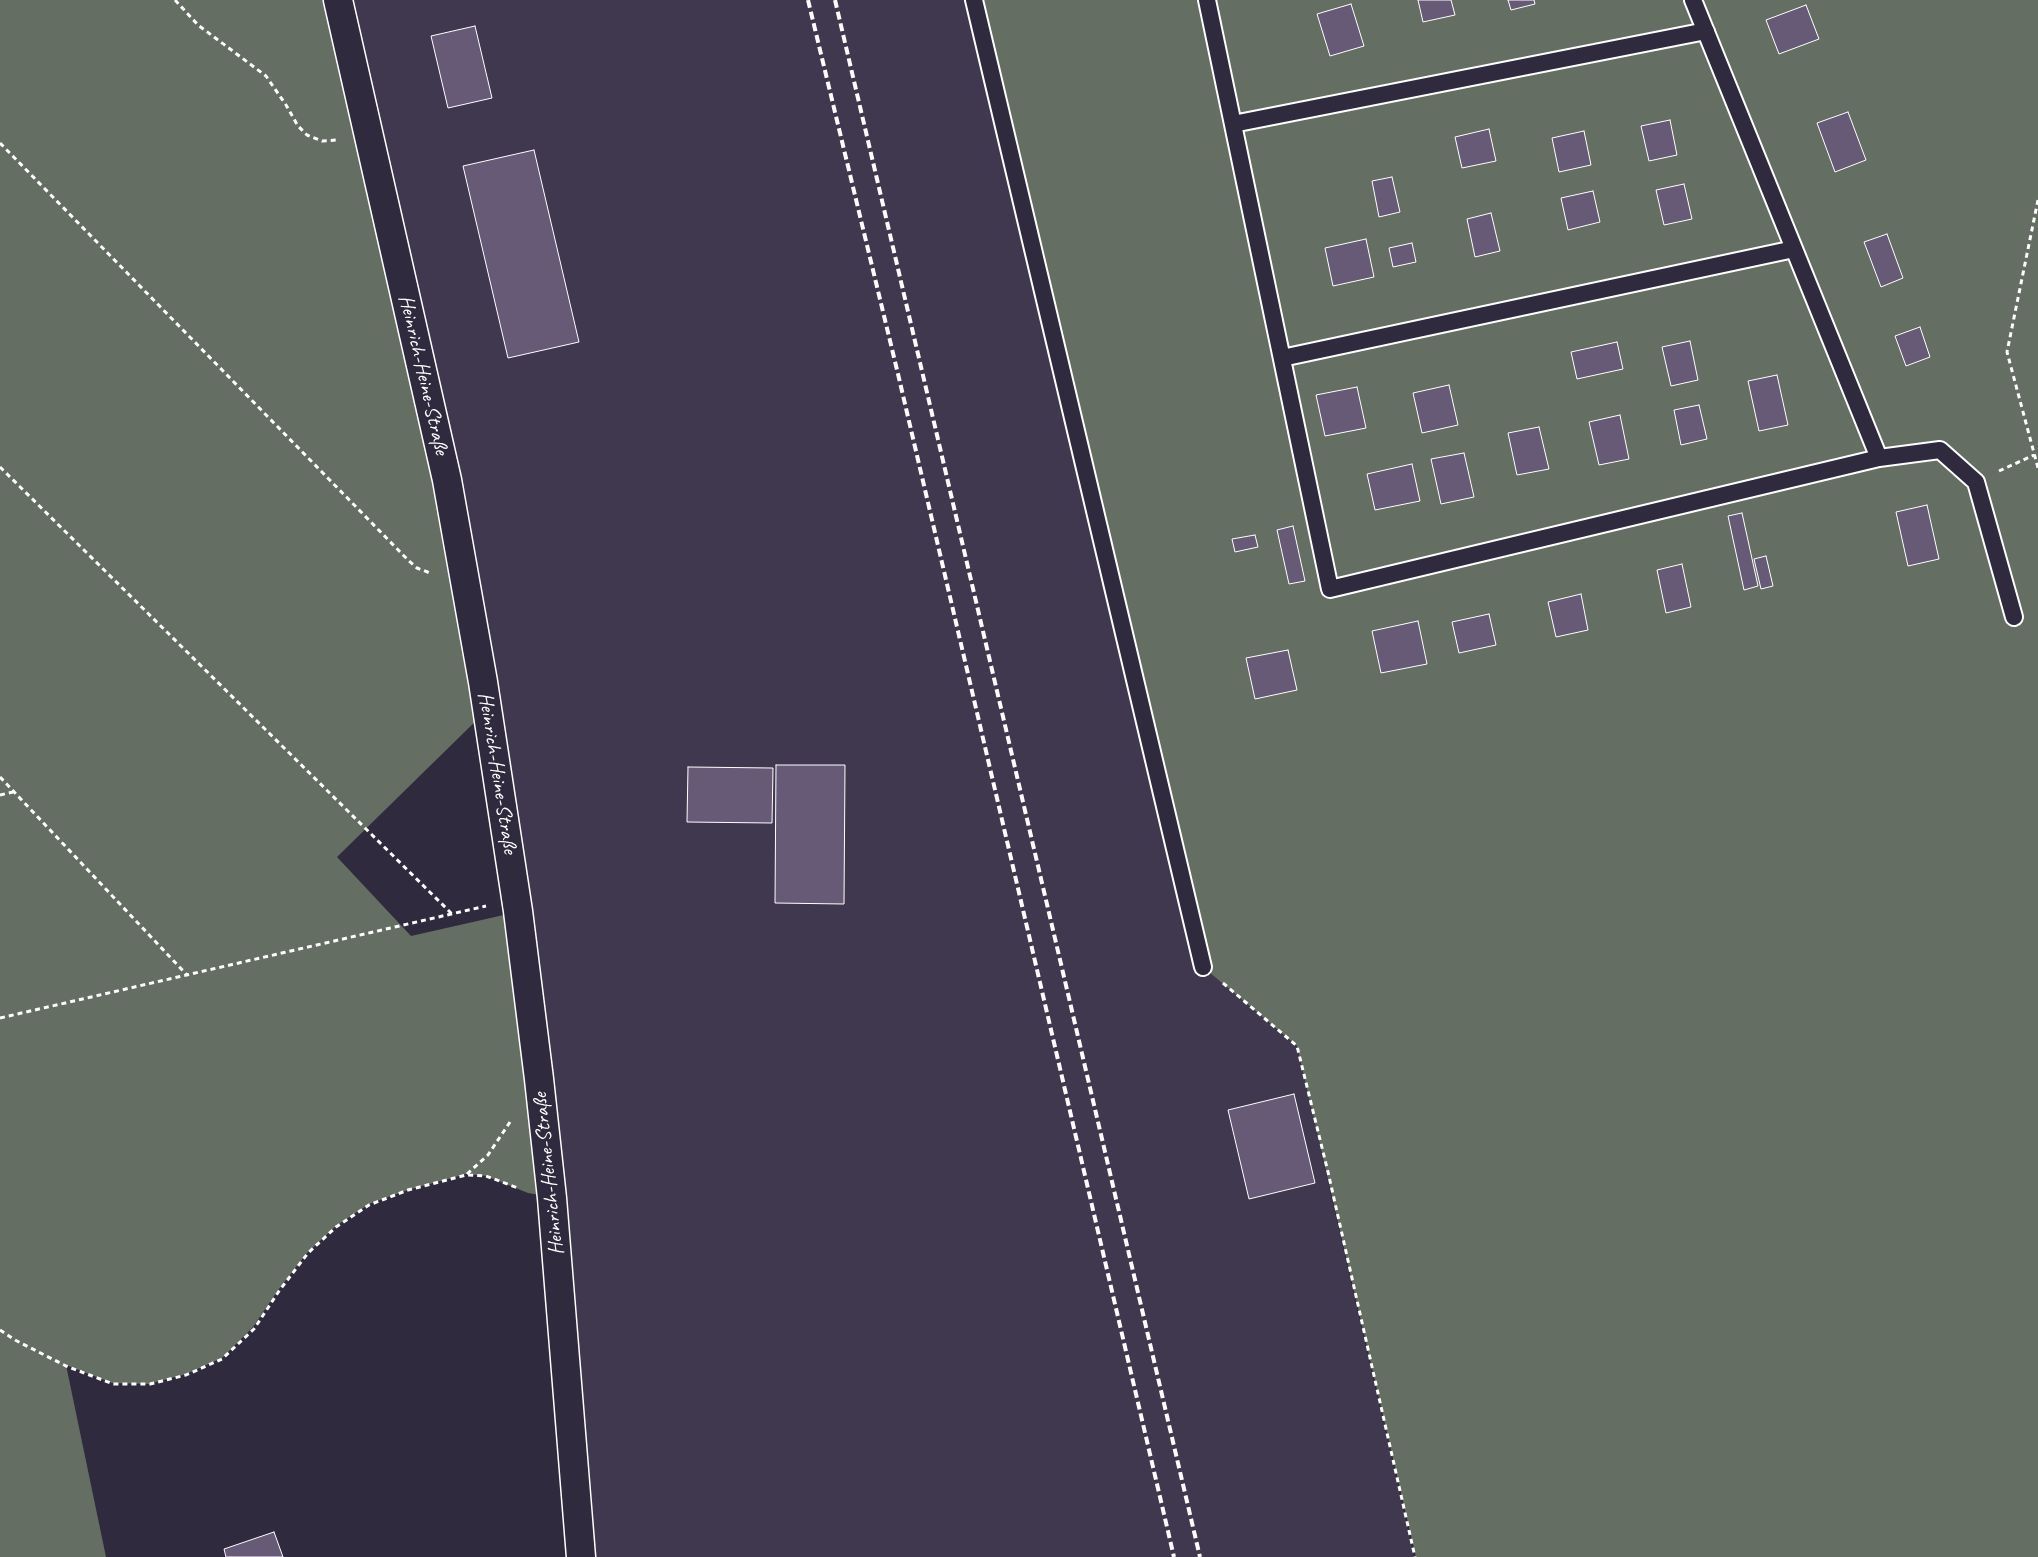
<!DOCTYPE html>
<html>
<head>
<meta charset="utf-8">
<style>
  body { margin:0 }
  canvas { display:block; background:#2f2a3d }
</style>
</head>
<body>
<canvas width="2038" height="1557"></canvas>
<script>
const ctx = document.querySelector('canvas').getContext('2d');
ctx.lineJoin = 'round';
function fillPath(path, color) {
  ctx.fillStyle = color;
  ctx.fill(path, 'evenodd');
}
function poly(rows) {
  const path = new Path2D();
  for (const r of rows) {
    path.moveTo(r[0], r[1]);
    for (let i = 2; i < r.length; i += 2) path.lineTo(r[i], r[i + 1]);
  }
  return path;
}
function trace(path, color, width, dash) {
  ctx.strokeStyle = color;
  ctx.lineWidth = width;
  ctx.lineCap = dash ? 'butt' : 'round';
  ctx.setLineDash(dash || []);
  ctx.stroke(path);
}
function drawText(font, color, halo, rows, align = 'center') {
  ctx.font = font + ' Caveat,sans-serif';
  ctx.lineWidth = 4;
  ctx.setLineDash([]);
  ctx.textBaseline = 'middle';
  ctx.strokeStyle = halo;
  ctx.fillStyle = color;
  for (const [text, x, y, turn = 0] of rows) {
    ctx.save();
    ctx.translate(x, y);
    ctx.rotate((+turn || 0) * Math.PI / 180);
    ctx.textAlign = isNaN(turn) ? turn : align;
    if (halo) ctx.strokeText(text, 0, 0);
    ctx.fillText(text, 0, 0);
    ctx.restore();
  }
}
const built = poly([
  [339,0,974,0,1203,967,1297,1047,1414,1557,581,1557,530,1008]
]);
const green = poly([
  [0,0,338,0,486,711,337,857,411,936,517,912,552,1197,528,1193,486,1176,466,1174,408,1190,369,1204,336,1226,307,1253,278,1290,253,1327,222,1358,186,1374,149,1384,112,1383,66,1365,106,1557,0,1557],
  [975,0,1692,0,1880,458,1694,0,2038,0,2038,1557,1416,1557,1297,1046,1203,967]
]);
const building = poly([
  [1418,0,1451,0,1455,15,1423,22,1418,0],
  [1508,0,1534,0,1535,4,1511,10,1508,0],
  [1351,4,1364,46,1330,56,1317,14,1351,4],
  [1806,5,1819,39,1779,54,1766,20,1806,5],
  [475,26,492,98,448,108,431,36,475,26],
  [1848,112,1866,160,1835,172,1817,123,1848,112],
  [1670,120,1677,155,1649,161,1641,126,1670,120],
  [1489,129,1496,161,1462,168,1455,137,1489,129],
  [1584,131,1591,165,1559,172,1552,138,1584,131],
  [534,150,579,342,508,358,463,166,534,150],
  [1392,177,1400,212,1379,217,1372,181,1392,177],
  [1684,184,1692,219,1664,225,1656,190,1684,184],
  [1593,191,1600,222,1568,230,1561,198,1593,191],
  [1491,213,1500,251,1475,257,1467,219,1491,213],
  [1887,234,1903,278,1881,287,1864,242,1887,234],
  [1366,239,1374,277,1333,286,1325,248,1366,239],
  [1412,243,1416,262,1393,267,1389,248,1412,243],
  [1920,327,1930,357,1906,366,1895,336,1920,327],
  [1690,341,1698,380,1671,386,1662,347,1690,341],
  [1617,342,1623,369,1577,379,1571,352,1617,342],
  [1777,375,1788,425,1759,431,1748,381,1777,375],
  [1449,385,1458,425,1422,433,1413,393,1449,385],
  [1357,387,1366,428,1325,436,1316,395,1357,387],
  [1699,405,1707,439,1681,445,1674,410,1699,405],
  [1620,415,1629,459,1599,465,1589,422,1620,415],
  [1539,427,1549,469,1517,475,1508,433,1539,427],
  [1464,453,1474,497,1441,504,1431,459,1464,453],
  [1412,464,1420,501,1375,510,1367,474,1412,464],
  [1927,505,1939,559,1908,566,1896,512,1927,505],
  [1742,513,1758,586,1744,590,1728,516,1742,513],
  [1293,526,1305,581,1289,584,1277,530,1293,526],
  [1255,535,1258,547,1235,552,1232,539,1255,535],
  [1766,556,1773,586,1761,589,1754,559,1766,556],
  [1682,564,1691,607,1666,613,1657,570,1682,564],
  [1581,594,1588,630,1556,637,1548,602,1581,594],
  [1489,614,1496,645,1459,653,1452,622,1489,614],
  [1418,621,1427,664,1381,673,1372,631,1418,621],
  [1288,650,1297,690,1255,699,1246,658,1288,650],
  [776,765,845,765,844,904,775,903,776,765],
  [688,767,773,768,772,823,687,822,688,767],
  [1294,1094,1315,1183,1249,1199,1228,1110,1294,1094],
  [274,1532,283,1557,226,1557,224,1549,274,1532]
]);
const path = poly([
  [175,0,198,25,266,76,286,105,298,126,307,135,322,141,337,140],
  [0,143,409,561,417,568,430,573],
  [2038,200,2007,352,2038,468],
  [0,467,452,914],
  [1999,471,2034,455],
  [0,777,187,975],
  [0,795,13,792],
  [1223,983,1297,1046,1328,1172,1415,1557],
  [0,1018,486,906],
  [467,1174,488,1155,510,1122],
  [0,1330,15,1340,66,1366,113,1384,150,1384,186,1375,222,1359,254,1329,279,1291,308,1253,336,1227,369,1205,408,1190,466,1175,486,1176,518,1188]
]);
const service = poly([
  [974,0,1203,967],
  [1207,0,1330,589,1879,458,1940,450,1976,482,2014,617],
  [1693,0,1879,458],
  [1233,124,1706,31],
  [1282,358,1794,249]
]);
const minor = poly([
  [338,0,447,480,483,682,518,911,539,1079,552,1198,581,1557]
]);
const rail = poly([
  [808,0,898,374,1174,1557],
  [835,0,1200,1557]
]);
const streetNames = [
  ["Heinrich-Heine-Straße",423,375,77],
  ["Heinrich-Heine-Straße",497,773,81],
  ["Heinrich-Heine-Straße",549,1174,-96]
];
fillPath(built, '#40384e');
fillPath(green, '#646e62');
fillPath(building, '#665a77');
trace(building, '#fff', 1);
trace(service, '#fff', 20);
trace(minor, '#fff', 31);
trace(path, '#fff', 3, [5, 4]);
trace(service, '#2f2a3d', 16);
trace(minor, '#2f2a3d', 28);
trace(rail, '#fff', 4, [8, 4]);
drawText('21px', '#fff', '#2f2a3d', streetNames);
</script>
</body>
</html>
